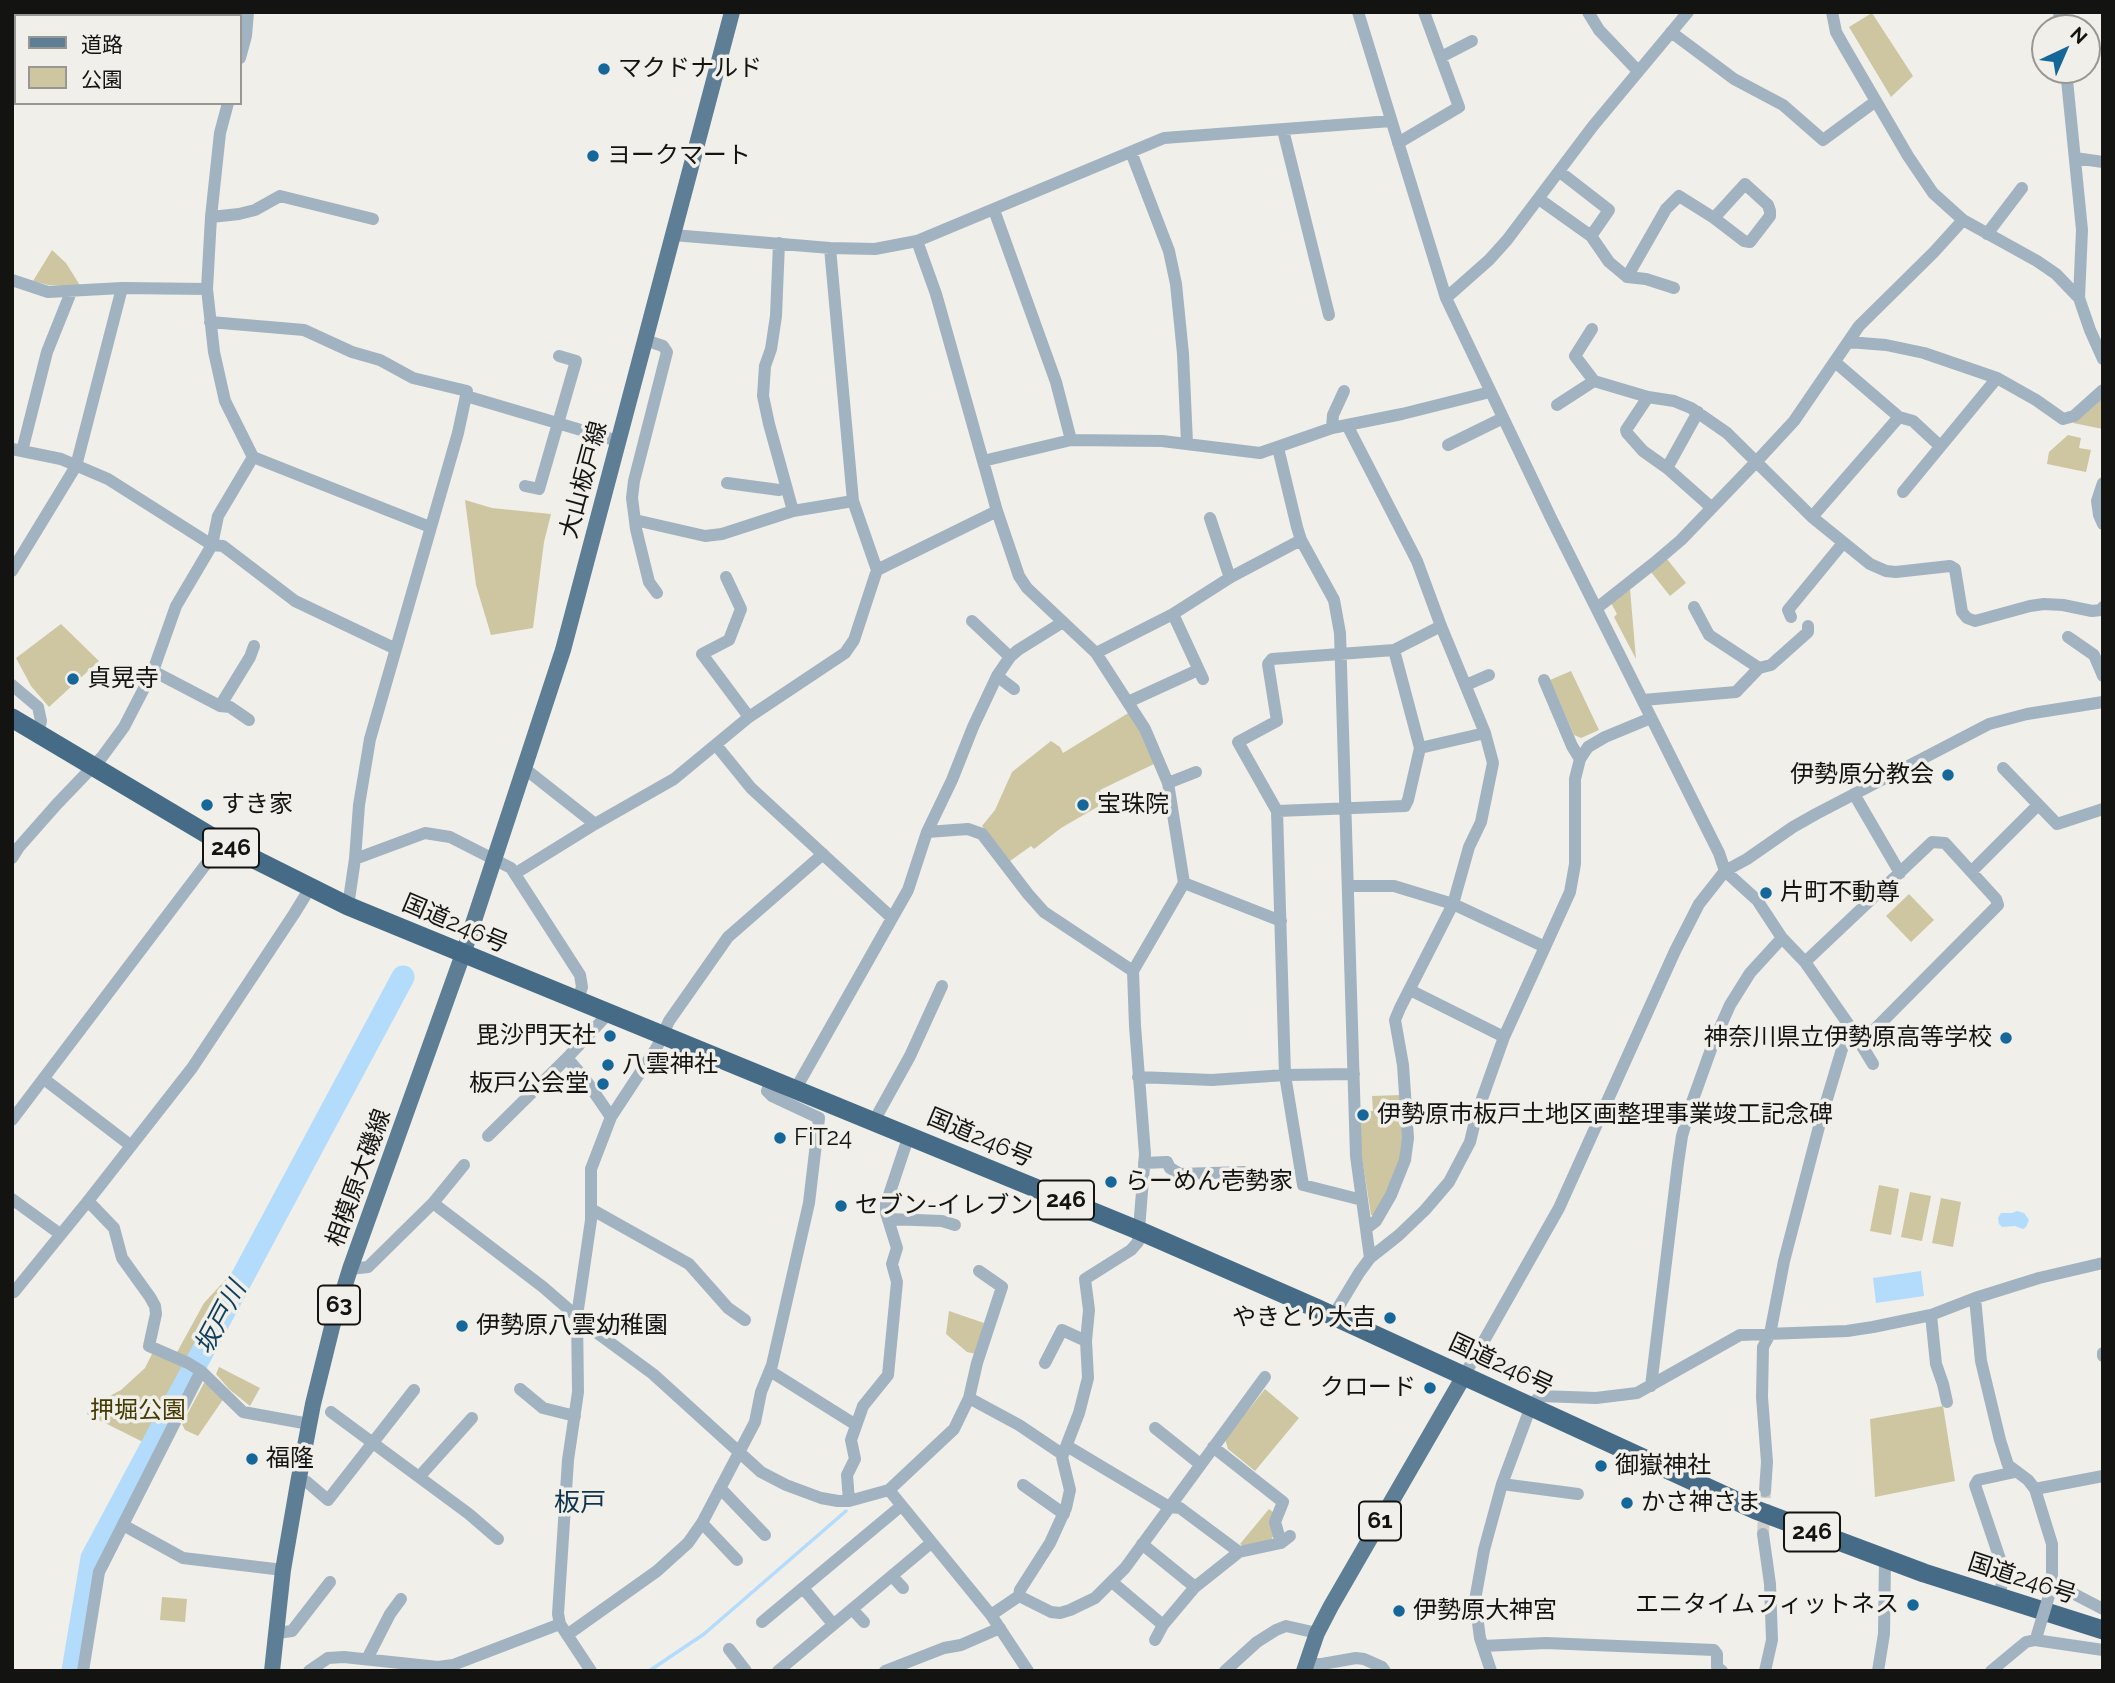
<!DOCTYPE html>
<html>
<head>
<meta charset="utf-8">
<style>
  body { margin:0 }
  #map { position:relative; width:2115px; height:1683px; overflow:hidden; background:#f0efe9; font-family:Raleway,"Noto Sans JP",sans-serif }
  canvas { display:block }
  .frame { position:absolute; inset:0; border:14px solid #131311; pointer-events:none }
  .legend { position:absolute; left:14px; top:14px; width:228px; height:91px; box-sizing:border-box; background:#f0efe9; border:2px solid #989793; margin:0; padding:9px 12px; list-style:none; font-size:21px; color:#131311 }
  .legend li { display:flex; align-items:center; gap:14px; height:35px }
  .legend b { width:35px; border:2px solid #989793 }
  .north { position:absolute; left:2031px; top:14px; width:70px; height:70px; box-sizing:border-box; background:#f0efe9; border:2px solid #989793; border-radius:50%; rotate:44deg; font-size:19px; font-weight:700; line-height:28px; text-align:center; color:#131311 }
  .north::after { content:''; display:block; margin:auto; width:24px; height:32px; background:#166799; clip-path:polygon(50% 0,100% 100%,50% 72%,0 100%) }
</style>
</head>
<body>
<div id="map">
<canvas width="2115" height="1683"></canvas>
<div class="frame"></div>
<ul class="legend">
<li><b style="height:9px;background:#5e7e96"></b>道路</li>
<li><b style="height:19px;background:#cdc6a1"></b>公園</li>
</ul>
<div class="north">N</div>
</div>
<script>
const ctx = document.querySelector('canvas').getContext('2d');
ctx.lineJoin = 'round';
function fillPath(path, color) {
  ctx.fillStyle = color;
  ctx.fill(path, 'evenodd');
}
function poly(rows) {
  const path = new Path2D();
  for (const r of rows) {
    path.moveTo(r[0], r[1]);
    for (let i = 2; i < r.length; i += 2) path.lineTo(r[i], r[i + 1]);
  }
  return path;
}
function trace(path, color, width, dash) {
  ctx.strokeStyle = color;
  ctx.lineWidth = width;
  ctx.lineCap = dash ? 'butt' : 'round';
  ctx.setLineDash(dash || []);
  ctx.stroke(path);
}
function drawText(font, color, halo, rows, align = 'center') {
  ctx.font = font + ' Raleway,"Noto Sans JP",sans-serif';
  ctx.lineWidth = 7;
  ctx.setLineDash([]);
  ctx.textBaseline = 'middle';
  ctx.strokeStyle = halo;
  ctx.fillStyle = color;
  for (const [text, x, y, turn = 0] of rows) {
    ctx.save();
    ctx.translate(x, y);
    ctx.rotate((+turn || 0) * Math.PI / 180);
    ctx.textAlign = isNaN(turn) ? turn : align;
    if (halo) ctx.strokeText(text, 0, 0);
    ctx.fillText(text, 0, 0);
    ctx.restore();
  }
}
const green = poly([
  [1872,13,1913,76,1891,97,1849,27],
  [52,250,66,263,81,287,48,285,33,281],
  [2103,396,2103,429,2073,423],
  [2068,435,2081,438,2079,448,2091,450,2086,472,2047,464,2049,452],
  [465,500,492,508,551,514,544,542,533,628,491,635,476,585],
  [1667,559,1686,583,1670,596,1651,572],
  [1630,589,1636,659,1614,617,1617,614,1611,603],
  [61,624,99,661,49,707,31,686,16,658],
  [1571,671,1599,730,1581,738,1574,735,1550,680],
  [1130,712,1156,763,1100,790,1106,802,1061,828,1034,849,1031,846,1010,861,982,826,995,810,1012,772,1051,741,1060,747,1063,753],
  [1909,894,1934,920,1911,942,1886,916],
  [1402,1095,1403,1139,1401,1159,1376,1215,1371,1215,1361,1151,1360,1112,1373,1111,1372,1096],
  [1879,1185,1899,1189,1891,1235,1870,1231],
  [1910,1192,1931,1196,1922,1241,1901,1237],
  [1941,1198,1961,1202,1953,1247,1932,1243],
  [251,1252,196,1364,176,1354,204,1303],
  [949,1311,984,1323,976,1354,967,1352,946,1334],
  [153,1352,191,1371,149,1445,87,1414,91,1406,121,1390,145,1368],
  [219,1367,260,1388,250,1406,229,1389,216,1374],
  [204,1383,212,1384,224,1398,198,1436,185,1430,182,1424],
  [1265,1389,1299,1418,1255,1471,1228,1449,1225,1439],
  [1943,1406,1955,1481,1875,1497,1870,1419],
  [143,1444,151,1447,91,1559,73,1671,67,1671,85,1548],
  [1269,1509,1273,1512,1273,1536,1271,1541,1243,1546,1240,1544],
  [162,1597,187,1599,185,1622,160,1620]
]);
const water = poly([
  [2017,1211,2024,1213,2029,1220,2026,1227,2023,1229,2015,1226,2002,1227,1999,1224,1998,1218,2001,1213,2012,1213],
  [1921,1271,1924,1296,1876,1303,1873,1278]
]);
const stream = poly([
  [649,1671,704,1634,846,1511]
]);
const river = poly([
  [73,1671,92,1558,403,977]
]);
const minorTunnel = poly([
  [1763,1534,1765,1491]
]);
const minor = poly([
  [1358,12,1446,298,1551,518,1719,853,1725,871,1757,900,1782,938,1805,962,1851,1028,1873,1064],
  [1588,12,1599,30,1638,71],
  [1832,12,1836,32,1845,48,1908,156,1933,193,1963,220,2037,261,2056,274,2079,298,2090,330,2103,359],
  [2059,12,2061,28],
  [1671,32,1734,79,1783,105,1823,140,1876,101],
  [1441,57,1472,41],
  [240,58,246,36,248,12],
  [2066,70,2082,230,2079,298],
  [1283,130,1329,315],
  [1398,143,1459,107,1424,12],
  [1131,152,1169,251,1176,284,1183,354,1187,443],
  [2075,158,2103,162],
  [1560,172,1609,210,1591,236],
  [1539,199,1591,236,1609,262,1627,277,1646,279,1674,288],
  [994,210,1056,382,1071,440],
  [211,217,239,214,255,210,280,196,373,219],
  [1987,234,2022,188],
  [673,235,830,248,875,249,917,241,1164,138,1391,121],
  [917,241,936,294,983,461],
  [779,243,776,316,771,349,765,366,763,396,769,424,793,511],
  [830,248,853,501,877,570],
  [1627,277,1666,209,1679,196,1714,218,1744,241,1750,242,1770,216,1770,211,1768,205,1745,184,1714,218],
  [12,280,48,292,122,288,207,289],
  [1446,298,1489,260,1507,240,1593,126,1688,12],
  [210,322,304,330,352,352,380,360,413,378,467,391,458,433,370,739,359,805,355,859,348,906],
  [1592,329,1575,356,1594,381],
  [645,340,663,346,667,352,634,481,632,498,636,529,649,582,657,593],
  [1848,342,1886,345,1924,353,1997,378,2036,400,2063,419,2074,416,2103,390],
  [1835,362,1899,417,1913,421,1940,446],
  [466,396,618,441],
  [1648,397,1626,430,1627,433,1643,451,1667,468,1712,508],
  [1557,405,1594,381,1648,397,1674,401,1691,408,1727,433,1812,517,1870,564,1886,571,1896,572,1950,566,1955,569,1962,612,1967,618,1975,621,2030,606,2044,604,2063,605,2092,611,2101,610,2103,607],
  [1347,425,1417,561,1441,626,1485,733,1493,763,1481,822,1469,847,1453,904,1400,1008,1395,1020,1403,1065,1408,1138,1405,1160,1391,1195,1376,1221,1367,1228],
  [1332,428,1333,415,1344,391],
  [1448,445,1503,418],
  [1278,448,1297,527,1301,540,1334,600,1340,633,1356,1156,1370,1258],
  [12,449,61,459,108,479,212,545,223,546,295,601,396,649],
  [22,451,47,352,71,292],
  [253,457,430,527],
  [1667,468,1698,412],
  [727,483,779,490,786,488],
  [2103,483,2097,501,2099,515,2103,524],
  [525,486,539,489,576,361,559,356],
  [1903,492,1997,378],
  [1812,517,1899,417],
  [1210,518,1228,572,1231,577],
  [635,520,705,536,722,534,793,511,853,501],
  [12,571,76,466,122,288],
  [726,577,741,609,729,640,702,654,749,717],
  [1597,608,1654,563,1681,540,1756,462,1794,421,1859,326,1934,252,1963,220],
  [1173,614,1203,679],
  [1791,617,1788,610,1843,543],
  [972,621,1010,657],
  [2068,637,2094,655,2103,676],
  [1096,653,1173,614,1231,577,1301,540],
  [1759,668,1771,665,1808,632,1808,626],
  [153,671,220,706,230,707,249,720],
  [997,676,1014,689],
  [1544,680,1572,746,1580,759],
  [12,685,38,707,41,721,38,734],
  [1466,685,1489,675],
  [1643,700,1736,692,1759,668,1709,635,1694,607],
  [1128,702,1198,670],
  [220,706,250,657,254,646],
  [716,745,751,788,892,918],
  [1420,748,1485,733],
  [524,768,595,824],
  [2003,768,2057,824,2103,809],
  [1168,783,1196,772],
  [1854,794,1900,873],
  [1277,811,1405,806,1408,800,1420,748,1394,650],
  [927,832,968,829,982,834,1028,894,1044,912,1133,971],
  [12,858,19,847,57,804,102,757,124,727,153,671,176,606,212,545,218,516,253,457,225,401,214,352,207,289,211,217,220,133,228,103],
  [355,859,425,833,450,837,511,868,580,975,582,987,577,1002],
  [1972,871,2037,806],
  [516,873,595,824,674,779,749,717,845,653,854,640,877,570,997,511],
  [1184,883,1281,921],
  [1348,886,1394,886,1453,904,1545,947],
  [1805,962,1932,842,1945,843,1996,899,1998,905,1861,1043],
  [1410,990,1504,1037],
  [567,1058,585,1079,611,1117],
  [1138,1077,1212,1080,1285,1075,1354,1074],
  [44,1079,130,1145],
  [795,1090,908,890,927,832,952,780,973,727,997,676,1010,657,1018,650,1063,622],
  [12,1120,222,843],
  [874,1121,910,1056,942,986],
  [488,1136,567,1058,608,1014],
  [1144,1163,1167,1162,1170,1168,1180,1174,1244,1172],
  [12,1199,60,1234],
  [1362,1200,1303,1185,1285,1075,1277,811,1238,742,1277,721,1268,664,1272,659,1394,650,1441,626],
  [88,1201,114,1228,122,1258,150,1297,155,1306,156,1314,149,1346,188,1363,201,1371,243,1412,309,1424],
  [433,1203,464,1165],
  [591,1209,689,1264,728,1308,745,1320],
  [889,1219,942,1221,955,1225],
  [350,1269,368,1267,433,1203,543,1287,589,1327,653,1374,761,1472,786,1485,821,1498,838,1501,849,1501,889,1490,991,1615,1028,1671],
  [12,1291,14,1292,88,1201,192,1068,294,914,310,888],
  [1975,1298,1981,1361,2000,1440,2008,1465,2028,1480,2035,1489,2103,1476],
  [1931,1315,1936,1364,1943,1384,1947,1402],
  [1333,1316,1359,1273,1370,1258,1399,1235,1425,1210,1449,1182,1470,1142,1477,1113,1504,1037,1570,892,1575,864,1575,779,1580,759,1588,747,1605,737,1651,718],
  [2103,1353,2103,1356],
  [1045,1363,1062,1330,1086,1341],
  [770,1371,856,1425],
  [1464,1376,1559,1208,1675,951,1699,904,1725,871,1747,859,1793,827,1816,814,1989,724,2027,714,2103,702],
  [1651,1386,1678,1163,1682,1136,1691,1105,1714,1041,1730,1005,1750,973,1782,938],
  [520,1389,543,1408,575,1416],
  [969,1398,1019,1425,1062,1454],
  [331,1412,469,1514,498,1539],
  [1155,1428,1200,1464],
  [1067,1446,1169,1507,1180,1508,1239,1552],
  [1213,1447,1283,1502,1275,1522,1281,1543],
  [419,1477,472,1418],
  [298,1483,307,1482,328,1500,414,1390],
  [1502,1484,1578,1494],
  [1023,1485,1064,1514],
  [720,1488,765,1535],
  [2035,1489,2052,1544,2052,1586],
  [889,1490,954,1429,969,1398,977,1363,1002,1287,979,1271],
  [1765,1491,1767,1462,1762,1397,1763,1347,1770,1334,1784,1261,1821,1119,1845,1039,1851,1028],
  [849,1501,847,1475,855,1459,851,1440,863,1406,888,1375,897,1282,892,1264,897,1248,886,1213,886,1204,909,1135],
  [702,1523,737,1560],
  [123,1525,183,1558,283,1570],
  [1763,1534,1770,1584,1772,1640,1765,1671],
  [1142,1544,1195,1587],
  [892,1576,903,1588],
  [1112,1582,1163,1625],
  [2053,1583,2103,1609],
  [803,1588,833,1624],
  [1019,1596,1051,1612,1060,1613,1070,1610,1095,1598,1125,1568,1265,1377],
  [1998,1597,2005,1574,1975,1485,1978,1480,2015,1472],
  [852,1609,864,1622],
  [991,1615,1019,1596,1020,1590,1050,1543,1066,1508,1070,1490,1062,1457,1079,1413,1088,1378,1086,1341,1089,1310,1085,1279,1131,1250,1138,1242,1145,1154,1135,1026,1133,971,1184,883,1168,783,1145,729,1096,653,1027,588,1019,576,997,511,983,461,1071,440,1162,441,1260,453,1332,428,1402,414,1490,392],
  [762,1622,901,1506],
  [277,1633,292,1631,330,1582],
  [567,1635,657,1571,688,1543,702,1523,755,1422,761,1392,772,1365,809,1203,819,1118,772,1096,767,1091,771,1080],
  [1155,1640,1163,1625,1195,1587,1239,1552,1281,1543,1290,1536],
  [1483,1646,1546,1643,1714,1650,1717,1654,1717,1667,1722,1671],
  [729,1649,746,1671],
  [367,1659,390,1614,401,1599],
  [1306,1664,1322,1664,1356,1658,1364,1659,1382,1667,1385,1671],
  [83,1671,99,1572,201,1371],
  [309,1671,328,1658,344,1657,438,1667,453,1665,560,1624],
  [591,1671,560,1624,558,1614,568,1460,578,1392,577,1316,591,1220,591,1169,611,1117,657,1047,669,1021,728,937,823,854],
  [778,1671,931,1543],
  [885,1671,944,1648,961,1645,1000,1628],
  [1225,1671,1257,1642,1276,1630,1286,1626,1317,1633],
  [1491,1671,1480,1638,1475,1600,1484,1550,1502,1484,1531,1406,1540,1396,1596,1398,1637,1393,1740,1335,1847,1331,1873,1327,1931,1315,1975,1298,2039,1278,2103,1263],
  [1878,1671,1884,1634,1885,1560],
  [1991,1671,2026,1642,2035,1640,2103,1650]
]);
const major = poly([
  [272,1671,283,1570,298,1483,313,1404,332,1327,350,1269,463,954,563,650,732,12],
  [1304,1671,1317,1633,1331,1606,1464,1376]
]);
const highway = poly([
  [12,718,222,843,348,906,1140,1231,1316,1308,1756,1510,1924,1573,2103,1630]
]);
const minorBridge = poly([
  [2037,1635,2052,1586]
]);
const markers = [
  [604,69,7,"#166799"],
  [593,156,7,"#166799"],
  [73,679,7,"#166799"],
  [1948,775,7,"#166799"],
  [207,805,7,"#166799"],
  [1083,805,7,"#166799"],
  [1766,893,7,"#166799"],
  [610,1036,7,"#166799"],
  [2006,1038,7,"#166799"],
  [608,1065,7,"#166799"],
  [603,1084,7,"#166799"],
  [1363,1115,7,"#166799"],
  [780,1138,7,"#166799"],
  [1111,1182,7,"#166799"],
  [841,1206,7,"#166799"],
  [1390,1318,7,"#166799"],
  [462,1326,7,"#166799"],
  [1430,1388,7,"#166799"],
  [252,1459,7,"#166799"],
  [1601,1466,7,"#166799"],
  [1627,1503,7,"#166799"],
  [1913,1605,7,"#166799"],
  [1399,1611,7,"#166799"]
];
const shields = [
  [231,848,56],
  [1066,1200,56],
  [339,1305,42],
  [1380,1521,42],
  [1812,1532,56]
];
const shieldNames = [
  ["246",231,848],
  ["246",1066,1200],
  ["63",339,1305],
  ["61",1380,1521],
  ["246",1812,1532]
];
const poiNames = [
  ["マクドナルド",618,69],
  ["ヨークマート",607,156],
  ["貞晃寺",87,679],
  ["伊勢原分教会",1934,775,"right"],
  ["すき家",221,805],
  ["宝珠院",1097,805],
  ["片町不動尊",1780,893],
  ["毘沙門天社",596,1036,"right"],
  ["神奈川県立伊勢原高等学校",1992,1038,"right"],
  ["八雲神社",622,1065],
  ["板戸公会堂",589,1084,"right"],
  ["伊勢原市板戸土地区画整理事業竣工記念碑",1377,1115],
  ["FiT24",794,1138],
  ["らーめん壱勢家",1125,1182],
  ["セブン-イレブン",855,1206],
  ["やきとり大吉",1376,1318,"right"],
  ["伊勢原八雲幼稚園",476,1326],
  ["クロード",1416,1388,"right"],
  ["福隆",266,1459],
  ["御嶽神社",1615,1466],
  ["かさ神さま",1641,1503],
  ["エニタイムフィットネス",1899,1605,"right"],
  ["伊勢原大神宮",1413,1611]
];
const streetNames = [
  ["大山板戸線",584,480,-75],
  ["国道246号",455,924,23],
  ["国道246号",980,1138,23],
  ["相模原大磯線",359,1178,-70],
  ["国道246号",1501,1365,25],
  ["国道246号",2022,1579,18]
];
const parkNames = [
  ["押堀公園",138,1411]
];
const waterNames = [
  ["坂戸川",221,1318,-62]
];
const neighbourhoodNames = [
  ["板戸",580,1503]
];
fillPath(green, '#cdc6a1');
fillPath(water, '#b3dbfb');
trace(stream, '#b3dbfb', 3.5);
trace(river, '#b3dbfb', 23);
trace(minorTunnel, '#cfcec9', 12, [12, 6]);
trace(minor, '#a1b2c0', 12);
trace(major, '#5e7e96', 16);
trace(highway, '#466b87', 19);
trace(minorBridge, '#a1b2c0', 12);
for (const [x, y, r, color] of markers) {
  const dot = new Path2D();
  dot.arc(x, y, r, 0, 2 * Math.PI);
  ctx.fillStyle = color;
  ctx.fill(dot);
  trace(dot, '#f0efe9', 2.5);
}
for (const [x, y, w] of shields) {
  const box = new Path2D();
  box.roundRect(x - w / 2, y - 19.5, w, 39, 5);
  ctx.fillStyle = '#f0efe9';
  ctx.fill(box);
  trace(box, '#131311', 2);
}
drawText('bold 23px', '#131311', null, shieldNames);
drawText('24px', '#131311', '#f0efe9', poiNames, 'left');
drawText('24px', '#131311', '#f0efe9', streetNames);
drawText('24px', '#443b00', '#f0efe9', parkNames);
drawText('italic 26px', '#0d3e5c', '#f0efe9', waterNames);
drawText('26px', '#0e334b', '#f0efe9', neighbourhoodNames);
</script>
</body>
</html>
